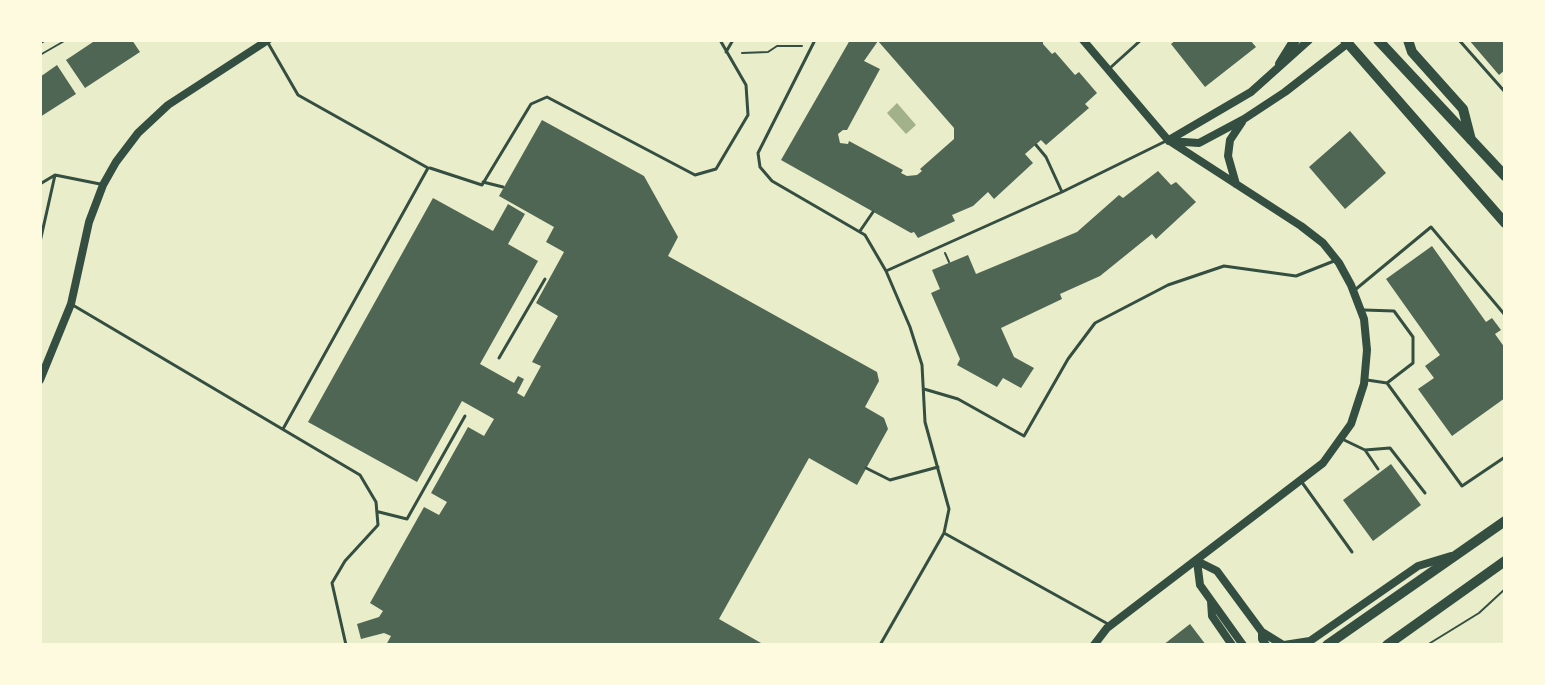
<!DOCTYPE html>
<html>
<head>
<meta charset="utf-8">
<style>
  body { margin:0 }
  #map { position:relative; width:1545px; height:685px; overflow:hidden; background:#e9edc9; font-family:Ubuntu,sans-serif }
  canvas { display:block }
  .frame { position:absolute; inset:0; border:42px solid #fefae0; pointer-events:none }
</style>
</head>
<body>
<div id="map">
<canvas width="1545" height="685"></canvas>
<div class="frame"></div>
</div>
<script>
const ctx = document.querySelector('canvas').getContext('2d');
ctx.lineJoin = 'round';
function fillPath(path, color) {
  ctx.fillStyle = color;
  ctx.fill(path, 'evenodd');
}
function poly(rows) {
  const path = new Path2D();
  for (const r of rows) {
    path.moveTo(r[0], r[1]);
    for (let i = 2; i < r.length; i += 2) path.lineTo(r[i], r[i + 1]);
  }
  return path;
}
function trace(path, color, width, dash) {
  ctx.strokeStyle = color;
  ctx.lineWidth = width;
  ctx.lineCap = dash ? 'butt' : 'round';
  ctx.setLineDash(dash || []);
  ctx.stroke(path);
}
const water = poly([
  [897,103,916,125,906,134,887,113]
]);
const building = poly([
  [96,40,132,40,140,52,85,88,66,60],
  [850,40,1043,40,1043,44,1052,54,1055,52,1075,75,1079,72,1097,93,1085,104,1089,108,1046,145,1041,140,1025,154,1033,163,994,199,988,192,973,206,952,215,955,221,918,238,914,232,911,233,781,160],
  [878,41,954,128,954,139,920,169,922,171,917,175,907,176,901,173,903,170,849,141,848,144,840,143,838,134,843,130,847,130,880,69,864,61],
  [1176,40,1250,40,1256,47,1205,87,1171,44],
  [1469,40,1505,40,1505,70,1499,75],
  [57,65,76,94,40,117,40,77],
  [542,120,644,176,678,237,668,256,877,372,879,381,865,407,884,418,888,429,857,485,809,458,719,619,761,643,760,645,386,645,391,636,384,633,361,639,357,624,379,617,383,611,370,603,424,507,439,515,447,502,431,493,468,427,484,436,494,419,462,401,417,482,308,422,433,198,493,231,508,204,525,214,508,244,538,261,480,364,514,383,518,376,524,379,517,393,524,397,541,366,532,362,558,316,536,303,564,252,546,242,554,227,499,196],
  [1350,131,1386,173,1345,209,1309,167],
  [1158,171,1171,185,1176,182,1196,202,1156,239,1152,234,1100,276,1060,294,1062,299,1001,328,1014,357,1034,368,1021,388,1003,378,997,387,957,365,960,359,931,293,940,289,932,270,968,255,976,274,1077,232,1119,195,1123,198],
  [1432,246,1486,322,1492,318,1501,330,1495,334,1505,348,1505,398,1452,436,1418,389,1434,378,1425,366,1440,355,1386,279],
  [1391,464,1421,505,1373,541,1343,500],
  [1190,624,1206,645,1163,645]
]);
const path = poly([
  [742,53,768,52,777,46,802,46],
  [40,55,66,40],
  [945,253,949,262],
  [1427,645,1479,613,1505,589]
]);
const service = poly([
  [815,40,758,153,760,167,772,181,865,235,886,271,910,327,922,365,925,422,949,509,944,533,880,645],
  [1459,40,1505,92],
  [268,43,298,95,428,168,283,429],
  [726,52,733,40],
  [1110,68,1141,40],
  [1036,145,1046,157,1062,192],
  [430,168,482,185,531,104,547,97,695,175,716,169,748,115,746,85,720,40],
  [483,182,503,187],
  [40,184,55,175,100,184],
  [860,231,873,212],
  [40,242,55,175],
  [886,271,1062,192,1168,140],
  [1356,289,1431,227,1505,315],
  [71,304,360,475,376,502,378,525,345,561,332,583,346,645],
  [1364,310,1394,311,1413,337,1413,363,1387,383],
  [499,358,545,279],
  [1367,380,1387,383,1462,486,1505,457],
  [924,389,958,399,1024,436,1068,359,1095,323,1168,285,1224,266,1296,276,1334,261],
  [1342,439,1365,450,1390,448,1425,493],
  [1365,450,1378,469],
  [866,468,890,480,938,467],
  [1301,481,1352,552],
  [379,512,407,519,465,416],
  [944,533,1108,624]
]);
const minor = poly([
  [40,41,42,40]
]);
const tertiary = poly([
  [1083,40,1168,140,1301,226,1323,243,1339,263,1351,285,1364,319,1367,350,1364,384,1351,424,1323,463,1107,628,1094,645],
  [1169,140,1251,92,1309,40],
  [1169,141,1199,143,1244,119,1285,92,1348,43],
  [1236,184,1228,156,1230,140,1242,122],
  [40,380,71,304,89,222,103,185,116,162,138,133,168,105,268,40],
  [1197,561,1217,571,1262,632,1262,639,1266,645],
  [1197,561,1200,585,1243,645],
  [1211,601,1212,616,1232,645],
  [1262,632,1283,645],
  [1284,645,1310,641,1418,566,1451,556]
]);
const primary = poly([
  [1345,40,1505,223],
  [1378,40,1505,176],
  [1408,40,1412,52,1463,109,1471,140],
  [1280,64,1295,40],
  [1327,645,1505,521],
  [1387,645,1505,561]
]);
fillPath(water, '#a3b18a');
fillPath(building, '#4f6655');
trace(path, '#344e41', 2);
trace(service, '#344e41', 3);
trace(minor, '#344e41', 6);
trace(tertiary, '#344e41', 8);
trace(primary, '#344e41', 10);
</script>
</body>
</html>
